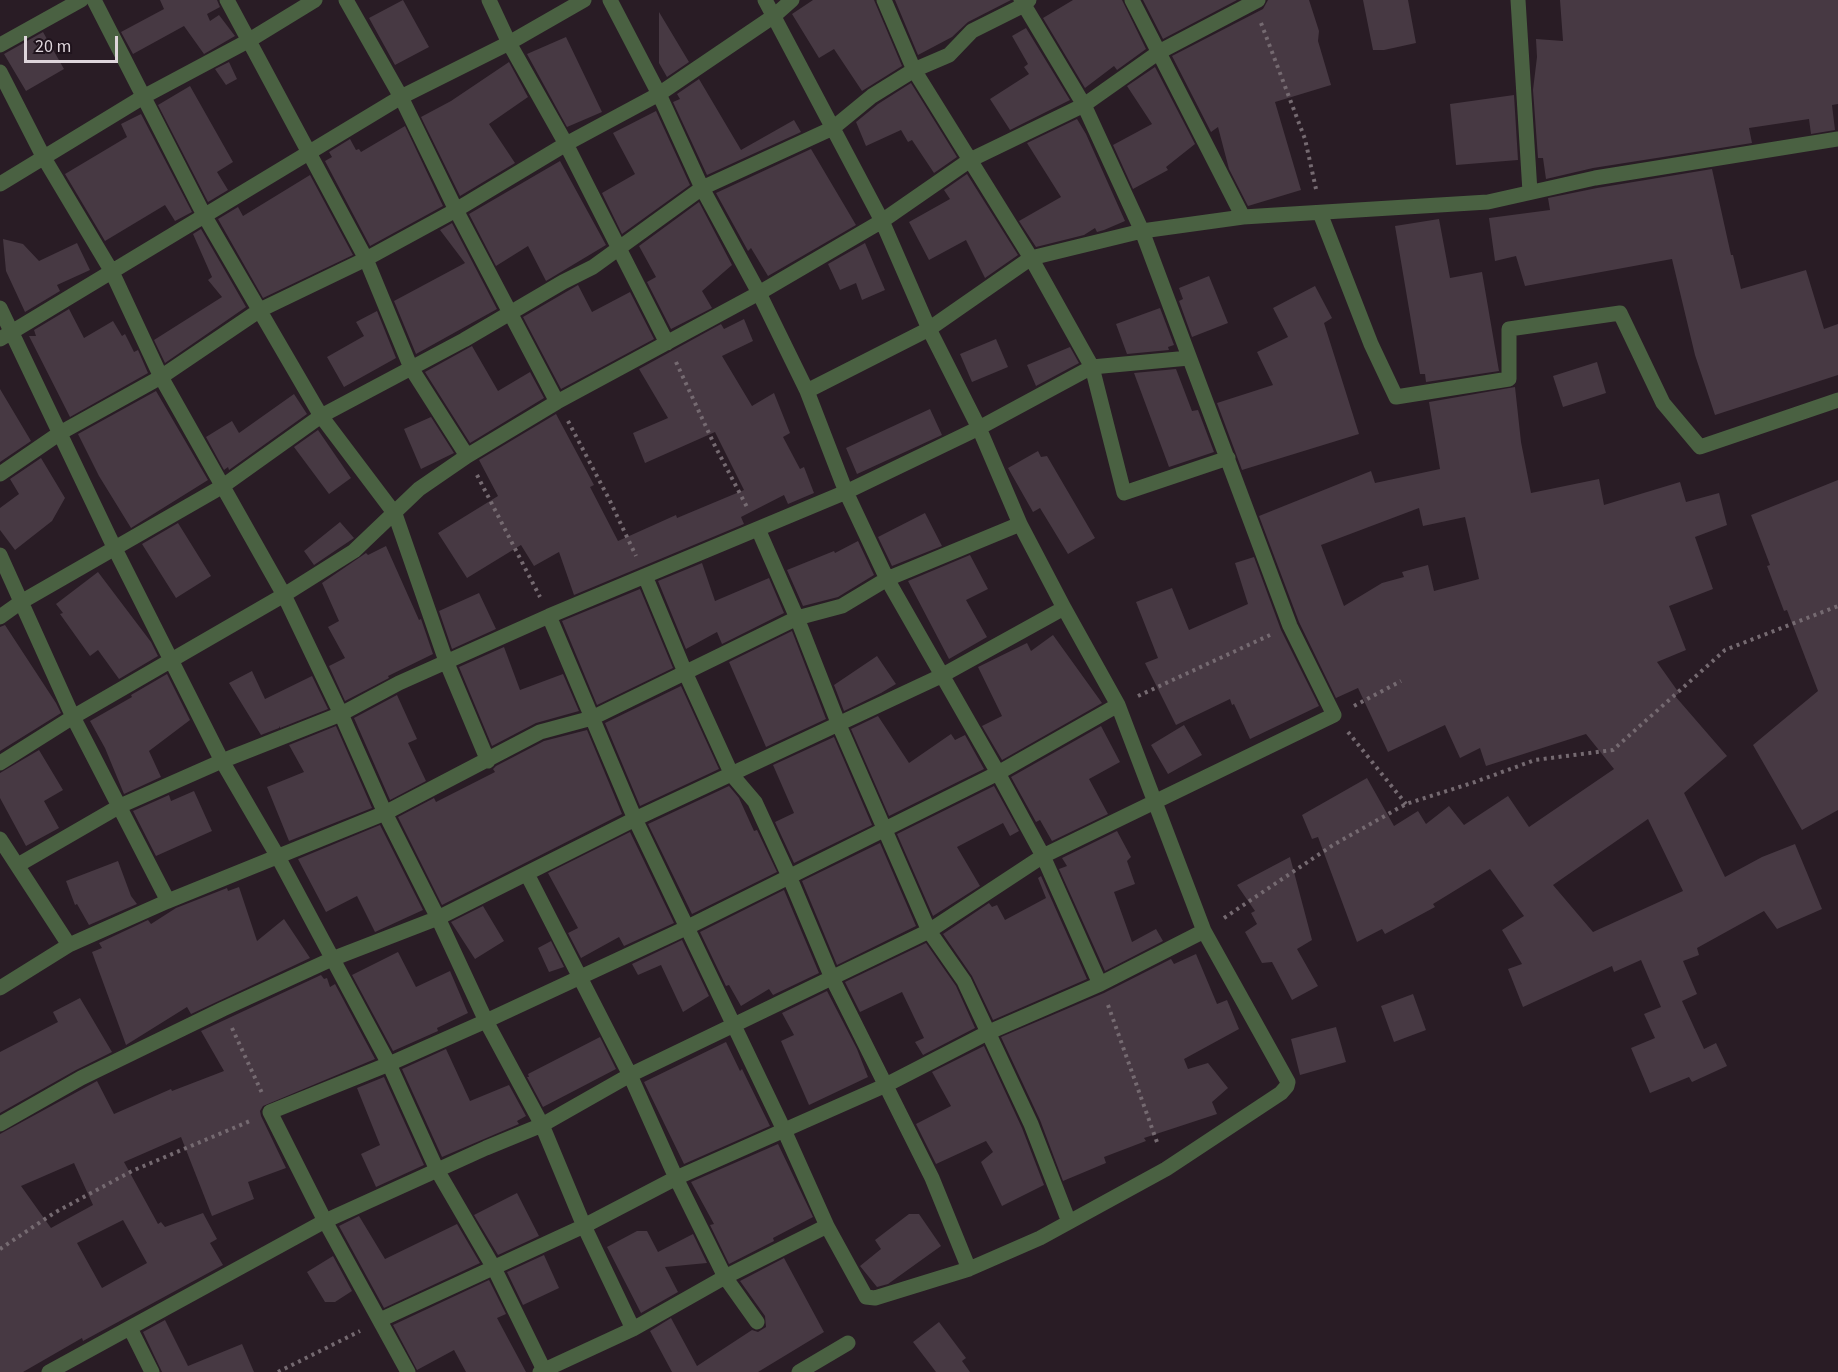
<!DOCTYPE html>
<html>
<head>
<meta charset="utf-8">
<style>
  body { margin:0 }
  #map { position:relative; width:1838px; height:1372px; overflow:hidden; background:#291c25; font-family:"Source Sans 3",sans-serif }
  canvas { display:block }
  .scale { position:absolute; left:24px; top:36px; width:94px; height:27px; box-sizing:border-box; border:3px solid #ded5db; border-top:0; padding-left:8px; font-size:18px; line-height:21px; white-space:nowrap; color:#ded5db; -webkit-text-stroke:4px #1f131c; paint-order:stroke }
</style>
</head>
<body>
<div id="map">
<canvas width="1838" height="1372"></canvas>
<div class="scale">20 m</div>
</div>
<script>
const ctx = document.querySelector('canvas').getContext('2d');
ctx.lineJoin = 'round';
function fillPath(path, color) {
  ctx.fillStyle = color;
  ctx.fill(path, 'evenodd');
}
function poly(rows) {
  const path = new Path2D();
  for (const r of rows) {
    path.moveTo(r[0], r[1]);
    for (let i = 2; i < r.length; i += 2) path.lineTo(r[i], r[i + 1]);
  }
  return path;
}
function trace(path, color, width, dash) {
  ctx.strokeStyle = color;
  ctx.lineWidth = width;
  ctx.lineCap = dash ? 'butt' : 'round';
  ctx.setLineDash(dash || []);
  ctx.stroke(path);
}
const building = poly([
  [160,0,217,0,220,7,207,14,210,21,219,15,235,36,204,54,184,26,133,54,121,32,164,9],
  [403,0,429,47,395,65,369,18],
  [813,0,874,0,902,66,862,91,834,49,819,58,792,14],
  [895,0,1011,0,968,22,952,37,918,55],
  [1073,0,1122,0,1146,49,1117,70,1114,66,1085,88,1043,18],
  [1143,0,1237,0,1163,39],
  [1268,0,1309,0,1319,31,1318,41,1331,85,1275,102,1301,190,1248,206,1229,169,1218,127,1211,132,1172,56,1263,9],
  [1363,0,1408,0,1416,43,1384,50,1373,50],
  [1560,0,1838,0,1838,104,1832,105,1835,130,1811,134,1809,119,1749,128,1752,143,1593,168,1546,179,1543,158,1538,158,1533,90,1537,57,1536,39,1563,41],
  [659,12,689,62,667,77,659,63],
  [1026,28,1070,100,1010,130,990,99,1029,74,1024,67,1028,64,1012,36],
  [43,32,64,69,26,91,4,54],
  [566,37,602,112,567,127,527,54],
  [229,62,237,79,226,85,215,69],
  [509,62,528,97,489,124,515,163,460,196,421,117,451,101],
  [1155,67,1195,144,1166,167,1168,170,1133,189,1113,145,1152,124,1127,86],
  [699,79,741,150,794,120,801,132,707,175,673,102,680,99,677,94],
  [911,83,957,157,934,173,912,140,908,142,901,130,866,146,856,122,878,104],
  [190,86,233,162,217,172,228,190,208,202,158,105],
  [1514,95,1518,160,1456,165,1450,104],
  [656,111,690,185,622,234,602,193,635,174,613,133],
  [141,114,192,212,175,221,165,205,105,241,65,174,127,137,121,124],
  [1077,119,1086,134,1125,221,1104,230,1097,232,1095,228,1084,235,1036,247,1019,221,1061,197,1027,143],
  [405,126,443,206,370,246,325,161,332,157,329,152,350,139,356,150,359,149,361,152],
  [811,149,856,225,768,276,751,248,748,251,716,193],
  [560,161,606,245,546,281,528,246,496,266,469,214],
  [1712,169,1731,255,1733,255,1741,289,1806,270,1824,329,1838,324,1838,375,1715,415,1695,355,1672,259,1525,286,1516,256,1495,261,1489,218,1550,210,1548,198,1597,188],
  [967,174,1018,255,985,278,966,240,929,260,909,222,950,199,944,190],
  [310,175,353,255,263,298,218,219,238,207,243,216],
  [699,202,732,265,702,291,712,308,671,329,647,282,656,277,639,246],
  [1439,219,1450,278,1482,272,1499,371,1426,382,1425,374,1420,374,1395,226],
  [452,223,497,309,416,354,394,301,465,263,440,230],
  [201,229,246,307,165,363,154,340,222,297,208,280,212,277,193,234],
  [3,239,23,244,39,261,77,243,90,270,57,285,60,291,25,312,6,271],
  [865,243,885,290,862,300,856,283,840,290,828,264],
  [1209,276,1228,323,1192,337,1179,301,1183,299,1179,288],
  [578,285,592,312,630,292,654,339,561,389,523,317],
  [1315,286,1332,318,1324,323,1359,434,1242,470,1217,403,1273,385,1257,352,1288,337,1273,308],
  [1160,308,1174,345,1168,347,1169,350,1127,354,1116,324],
  [69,309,84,338,113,321,122,336,125,334,134,352,138,350,148,373,70,417,29,336,36,336,34,330],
  [377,311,396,358,344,387,327,357,364,336,356,322],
  [744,319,753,341,722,356,752,406,774,393,790,433,783,437,800,469,804,467,814,493,788,504,784,495,741,517,744,524,574,595,559,552,534,566,521,545,467,578,438,533,498,496,479,460,556,414,594,485,590,487,618,541,676,515,677,518,744,490,715,432,645,463,633,433,668,418,639,369,721,324,724,329],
  [996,339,1008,367,972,382,960,354],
  [472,346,498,391,530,372,544,398,470,443,425,372],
  [1070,347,1079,363,1036,386,1027,365],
  [1597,362,1606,393,1563,407,1553,376],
  [1176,369,1192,411,1198,410,1214,452,1169,467,1134,373],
  [1515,387,1521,442,1531,493,1599,479,1604,505,1680,482,1686,502,1719,493,1727,525,1695,537,1713,589,1669,606,1686,650,1657,662,1679,693,1675,696,1727,756,1684,793,1725,877,1762,857,1795,844,1822,909,1777,929,1764,911,1697,948,1699,955,1683,961,1697,994,1682,1001,1704,1049,1716,1043,1727,1066,1692,1082,1689,1077,1650,1093,1631,1048,1655,1038,1644,1014,1661,1007,1641,960,1614,972,1612,966,1523,1007,1508,969,1522,964,1502,930,1524,916,1490,869,1433,904,1435,907,1385,934,1382,929,1357,942,1318,837,1312,839,1302,815,1367,778,1394,826,1418,811,1426,824,1449,806,1464,825,1508,796,1529,827,1614,769,1586,734,1486,766,1480,748,1460,758,1445,725,1388,752,1358,688,1336,698,1299,622,1259,516,1371,471,1375,483,1440,469,1429,402],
  [1419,508,1423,526,1465,517,1479,579,1434,591,1428,565,1402,572,1404,577,1382,583,1344,606,1321,545],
  [1648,819,1683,891,1593,932,1553,885],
  [0,389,31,441,0,462],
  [156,391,208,480,131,528,99,476,78,434],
  [294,394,307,414,229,470,228,467,224,470,206,437,232,421,239,433],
  [930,409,942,435,857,474,846,448],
  [431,417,454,453,421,469,404,429],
  [318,430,351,478,329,494,294,447],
  [1038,451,1041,457,1047,456,1095,538,1068,554,1040,508,1033,512,1008,468],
  [41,458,65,498,52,521,15,550,0,530,0,508,19,494,10,479],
  [1838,480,1838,810,1802,830,1753,745,1818,691,1787,610,1784,611,1767,566,1770,565,1751,515],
  [925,513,942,546,892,566,878,537],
  [340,522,354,538,314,565,304,551],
  [178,523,211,576,176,598,142,544],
  [858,541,874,575,838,597,803,606,787,570,834,551,835,553],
  [386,546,419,620,421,619,433,654,388,676,389,678,345,701,329,666,345,658,328,627,339,621,322,583,366,553,368,555],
  [970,555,988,589,966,600,987,637,949,659,908,581],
  [1254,557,1281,630,1319,706,1250,739,1234,704,1232,705,1230,699,1176,725,1145,663,1158,658,1136,602,1172,588,1189,630,1248,604,1235,563],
  [702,563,715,601,769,578,784,613,722,644,717,632,686,649,658,581],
  [98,572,151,642,158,656,119,679,98,650,90,656,60,614,63,613,56,604],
  [640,589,673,668,597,705,562,621],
  [479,593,496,629,452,649,439,611],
  [5,625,56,703,61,713,0,751,0,627],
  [792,631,826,719,766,747,729,662],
  [1053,635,1102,703,1002,760,982,726,1002,716,978,667,1027,643,1031,651],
  [504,647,520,690,563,674,579,711,536,723,492,746,459,667],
  [877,656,896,684,881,693,844,711,834,685],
  [252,671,265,699,312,676,328,709,280,728,279,726,279,728,261,735,229,683],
  [167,674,190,720,149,751,161,777,124,794,105,748,90,721,132,697,131,695],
  [681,686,719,769,640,806,605,723],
  [397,695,417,739,408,743,426,781,390,800,354,718],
  [878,716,909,763,951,734,955,740,965,735,984,769,889,816,851,729],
  [1184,725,1202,755,1168,774,1151,745],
  [336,726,372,808,289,841,267,787,304,772,289,745],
  [1101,726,1120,762,1089,779,1108,814,1052,841,1040,820,1036,822,1011,777],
  [587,730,622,814,442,905,398,817,434,798,436,802,495,772,493,769,496,766,544,741],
  [834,737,872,825,794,863,775,822,794,813,773,765],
  [39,750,63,790,44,801,59,828,26,846,0,798,0,773],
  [729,786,739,798,754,831,757,830,777,872,692,914,648,824],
  [994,786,1019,831,1010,836,1003,823,957,847,980,886,933,916,897,834],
  [194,791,212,831,156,856,133,811,169,795,171,801],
  [380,825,423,910,375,932,357,896,326,912,298,859],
  [1117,831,1131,857,1127,861,1135,884,1114,892,1132,942,1156,929,1163,941,1105,971,1059,869,1067,866,1062,858],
  [630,832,674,923,624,946,619,937,581,958,568,933,578,928,548,873],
  [880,843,916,926,837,965,802,881],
  [1290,857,1312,940,1297,949,1318,986,1292,1000,1272,962,1262,963,1245,932,1257,924,1251,913,1255,911,1237,885],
  [118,861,131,896,137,904,89,925,77,904,75,905,66,881],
  [1041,876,1087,979,993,1020,972,976,943,934,989,903,992,907,997,905,1005,920,1046,898,1038,878],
  [239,887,257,941,284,919,310,958,191,1014,187,1007,126,1045,92,952,102,948,99,943,148,920,151,924,176,908,227,888,228,891],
  [784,890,819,973,773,995,769,989,741,1006,729,985,726,986,700,932],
  [483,906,504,941,475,959,451,922],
  [682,940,709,996,683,1012,661,965,638,975,632,964],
  [551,941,564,967,549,972,538,948],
  [926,943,956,986,975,1028,923,1055,915,1042,924,1038,902,992,860,1012,845,982],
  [398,952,416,987,450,971,468,1013,437,1028,438,1031,393,1051,352,975],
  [1196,954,1217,1004,1227,1000,1239,1029,1184,1059,1188,1069,1208,1063,1228,1088,1212,1102,1217,1114,1144,1138,1146,1141,1104,1157,1106,1163,1063,1181,1040,1120,1001,1037,1104,993,1171,959,1174,964],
  [321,975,324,979,327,978,330,987,335,984,375,1059,263,1106,260,1111,261,1116,286,1168,248,1182,254,1199,212,1216,181,1137,124,1162,158,1224,161,1222,165,1227,203,1213,217,1239,210,1243,223,1265,83,1341,82,1338,23,1372,0,1372,0,1134,97,1081,114,1114,171,1089,172,1091,224,1071,201,1031],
  [74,1163,93,1205,51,1228,21,1186],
  [123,1220,147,1263,102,1288,77,1243],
  [827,991,857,1049,868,1077,809,1105,781,1041,794,1035,782,1013],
  [1413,994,1426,1030,1394,1042,1381,1006],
  [80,998,112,1052,76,1070,0,1113,0,1052,58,1022,53,1012],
  [1336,1027,1346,1062,1300,1075,1291,1039],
  [600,1037,616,1069,543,1107,527,1077,529,1077,528,1074],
  [726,1042,740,1071,742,1069,770,1126,684,1164,644,1082],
  [984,1046,1022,1128,1044,1185,1002,1206,981,1162,993,1152,986,1141,936,1164,916,1124,951,1106,932,1072],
  [446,1049,470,1101,509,1085,526,1116,517,1121,519,1124,442,1157,402,1069],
  [384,1077,424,1165,376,1187,361,1154,380,1145,357,1088],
  [778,1144,813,1217,773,1238,774,1241,729,1264,710,1225,714,1224,691,1182],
  [517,1193,539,1236,498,1255,474,1215],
  [909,1214,919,1214,941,1246,888,1284,877,1287,860,1266,881,1249,875,1240],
  [359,1216,385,1259,457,1224,480,1263,384,1308,339,1226],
  [637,1231,647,1231,658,1252,693,1234,707,1263,665,1267,678,1292,641,1313,607,1247],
  [544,1255,559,1288,523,1305,507,1272],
  [333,1256,352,1291,335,1302,325,1302,307,1272],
  [784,1258,824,1332,758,1372,672,1372,650,1331,671,1318,697,1366,752,1330,758,1332,766,1327,765,1316,740,1281],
  [489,1280,506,1314,497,1318,526,1372,466,1372,454,1350,417,1370,393,1325],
  [165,1320,188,1366,242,1344,254,1372,162,1372,143,1332],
  [939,1322,966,1358,962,1361,970,1372,936,1372,913,1342]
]);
const path = poly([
  [1261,23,1305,139,1316,189],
  [676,362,714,444,748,509],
  [568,421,609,499,636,556],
  [477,475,540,597],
  [1138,696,1270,635],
  [1354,706,1401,681],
  [1348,732,1406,804],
  [1224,918,1333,845,1406,804,1475,782,1535,760,1613,750,1725,650,1838,606],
  [1108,1005,1158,1145],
  [232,1028,262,1093],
  [0,1249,54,1213,132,1171,250,1121],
  [278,1372,360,1331]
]);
const street = poly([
  [94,0,204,215,321,416,395,514,446,661,488,761],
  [227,0,366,259,411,368,467,456],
  [346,0,401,97,456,210,557,402],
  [489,0,509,43,566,144,667,343],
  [610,0,659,94,702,188,759,293,807,391,846,492,887,579,998,773,1043,856,1100,984],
  [884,0,914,70,1031,258,1092,367,1124,493,1228,458],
  [1132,0,1243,217],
  [1518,0,1530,192],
  [0,45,81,0],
  [0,72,44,158,112,272,161,377,284,595,341,714,385,813,438,918,486,1021,542,1125,584,1226,633,1329],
  [0,184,143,97,248,41,315,0],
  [1320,213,1371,344,1396,397,1509,379,1509,329,1620,313,1663,403,1700,447,1838,400],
  [0,308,115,549,222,761,278,857,389,1064,437,1170,494,1268,544,1370],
  [0,339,401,97,509,43,584,0],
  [807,391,929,329,1031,258,1142,231,1243,217,1488,202,1595,178,1838,139],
  [0,474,60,433,161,377,260,310,366,259,456,210,566,144,659,94,774,16,792,0],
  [758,529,797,618,839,725,929,931,964,981,1031,1124,1069,1222],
  [0,555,73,717,168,901],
  [645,576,685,672,732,775,755,802,789,876,832,978,932,1178,969,1269],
  [549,616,635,819,784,1130,827,1226,866,1297,875,1298,969,1269,1040,1238,1166,1169,1281,1093,1287,1086,1288,1082,1204,931,1118,705,1064,608,1020,524,979,428,929,329,882,221,765,0],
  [0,617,21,602,223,486,321,416,464,340,563,282,593,267,702,188,833,128,872,96,914,70,949,55,972,31,1024,5,1029,0],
  [0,763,73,717,284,595,354,551,419,489,467,456,557,402,759,293,882,221,970,160,1084,105,1159,52,1258,0],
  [0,839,69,945],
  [18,865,120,806,222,761,341,714,399,683,549,616,846,492,979,428,1092,367,1189,358],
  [527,874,630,1075,676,1178,725,1277,757,1322],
  [0,988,69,945,168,901,385,813,540,732,592,718,797,618,842,606,887,579,1020,524],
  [0,1124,81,1078,223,1009,332,959,438,918,635,819,941,676,1064,608],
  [380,1320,584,1226,676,1178,884,1086,987,1033,1100,984,1204,931],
  [130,1328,152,1372],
  [49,1372,325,1221,486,1148,542,1125,630,1075,929,931,1043,856,1334,715,1290,626,1142,231,1084,105,1021,0],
  [408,1372,325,1221,270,1112,389,1064,486,1021,686,928,998,773,1118,705],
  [540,1372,633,1329,725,1277,827,1226],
  [799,1372,848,1343]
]);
fillPath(building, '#473943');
trace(path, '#756a71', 4, [3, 4.5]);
trace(street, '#4a6142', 15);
</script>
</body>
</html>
